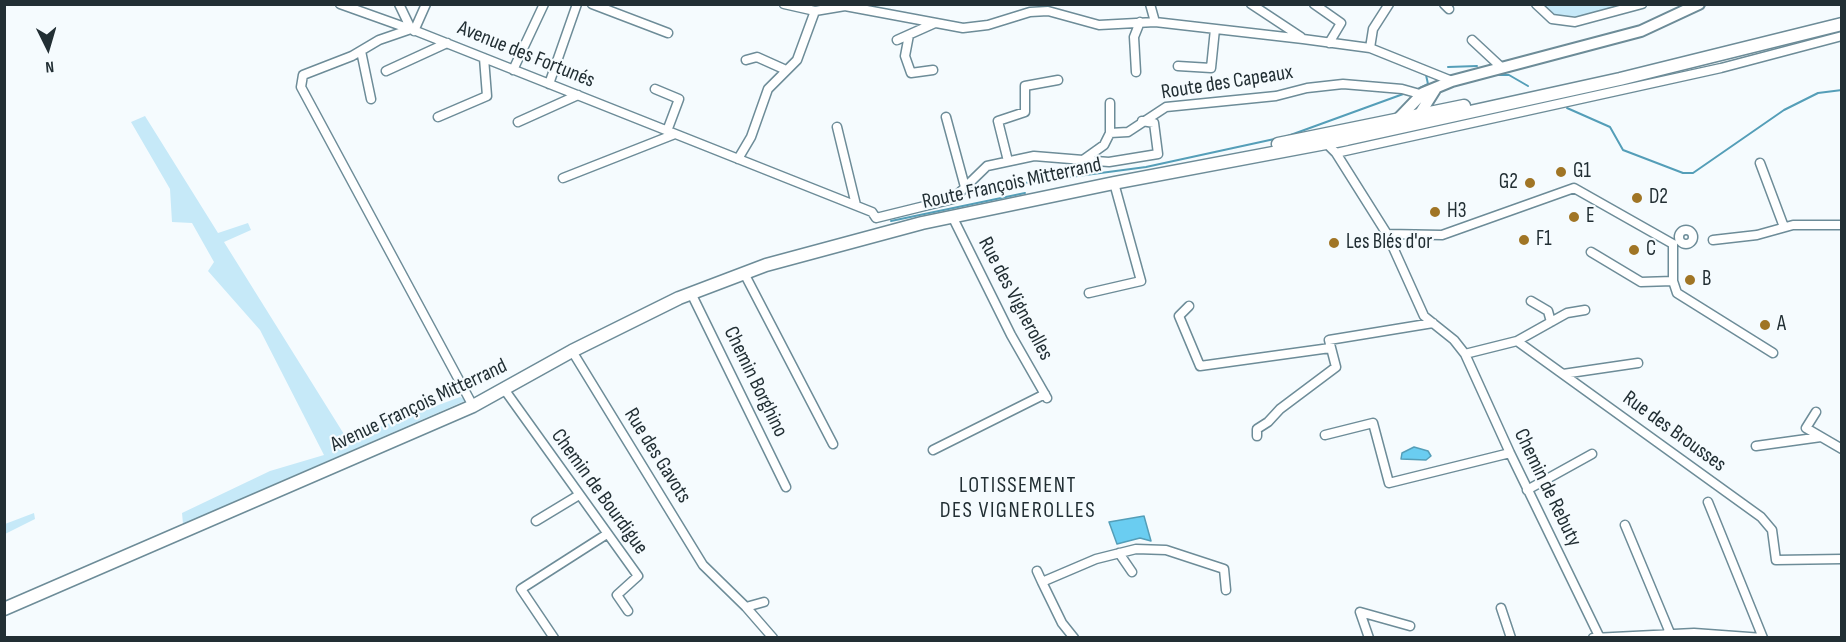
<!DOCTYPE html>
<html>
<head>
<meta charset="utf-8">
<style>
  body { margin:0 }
  #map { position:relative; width:1846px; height:642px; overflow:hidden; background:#f5fbfe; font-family:"Sofia Sans Condensed",sans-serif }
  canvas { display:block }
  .frame { position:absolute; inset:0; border:6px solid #222f34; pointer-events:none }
  .north { position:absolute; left:18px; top:18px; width:60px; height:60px; -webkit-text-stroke:4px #f5fbfe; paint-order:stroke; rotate:175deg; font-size:16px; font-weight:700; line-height:24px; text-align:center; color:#222f34 }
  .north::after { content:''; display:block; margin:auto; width:21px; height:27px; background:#222f34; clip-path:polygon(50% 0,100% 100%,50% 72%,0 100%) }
</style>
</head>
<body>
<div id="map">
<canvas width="1846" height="642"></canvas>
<div class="frame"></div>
<div class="north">N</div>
</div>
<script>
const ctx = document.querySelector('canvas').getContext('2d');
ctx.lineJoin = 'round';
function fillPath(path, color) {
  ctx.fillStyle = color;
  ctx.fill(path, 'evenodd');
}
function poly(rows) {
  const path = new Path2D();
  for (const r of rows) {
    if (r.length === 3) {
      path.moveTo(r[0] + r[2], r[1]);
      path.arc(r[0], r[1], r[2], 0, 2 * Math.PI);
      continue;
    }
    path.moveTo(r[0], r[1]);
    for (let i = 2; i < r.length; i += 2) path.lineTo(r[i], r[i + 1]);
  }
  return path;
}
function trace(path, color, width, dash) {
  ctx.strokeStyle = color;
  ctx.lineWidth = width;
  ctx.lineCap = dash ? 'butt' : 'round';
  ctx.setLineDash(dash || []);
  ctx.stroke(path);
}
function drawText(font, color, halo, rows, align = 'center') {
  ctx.font = font + ' "Sofia Sans Condensed",sans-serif';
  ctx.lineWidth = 4.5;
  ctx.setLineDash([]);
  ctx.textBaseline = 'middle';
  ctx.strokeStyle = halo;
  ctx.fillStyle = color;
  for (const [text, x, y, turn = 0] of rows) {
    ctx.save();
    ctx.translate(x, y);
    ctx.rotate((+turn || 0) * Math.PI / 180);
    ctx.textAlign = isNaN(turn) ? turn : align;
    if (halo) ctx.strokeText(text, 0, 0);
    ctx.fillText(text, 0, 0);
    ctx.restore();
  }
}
const green = poly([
  [1542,5,1628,5,1571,18,1556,17],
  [145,116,218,233,248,223,251,230,224,242,347,439,460,397,467,400,183,524,182,513,270,471,324,455,260,330,208,271,214,262,192,223,172,222,170,189,131,122],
  [34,513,35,519,5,534,5,524]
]);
const water = poly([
  [1414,447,1428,451,1431,456,1426,460,1401,459,1402,453,1414,447],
  [1144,516,1151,541,1140,538,1117,544,1109,522,1144,516]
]);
const stream = poly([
  [1448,67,1477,66],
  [1495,75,1509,75,1528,86],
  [1418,89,1428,84,1426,75],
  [1567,108,1610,127,1623,150,1683,173,1693,173,1784,110,1818,93,1842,90],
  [1285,137,1406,93],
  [972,190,1146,167,1279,138],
  [891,221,1025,193]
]);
const minor = poly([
  [340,4,410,29],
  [399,4,411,29],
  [592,4,668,33],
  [784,4,815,11,845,6,963,28,988,25,1030,12,1048,11,1099,25,1155,22,1303,39,1370,48,1452,81],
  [1150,4,1155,22],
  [1251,4,1301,37],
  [1314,4,1341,23,1329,43],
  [1444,4,1449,9],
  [1536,4,1552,19,1575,22,1642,4],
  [414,31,426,4],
  [909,35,905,56,911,73,933,70],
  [897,40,935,23],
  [1472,40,1501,67],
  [1370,48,1373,29,1389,4],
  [361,51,371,99],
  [746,60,757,57,786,70],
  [1178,66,1211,68,1215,29],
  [513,70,544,4],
  [386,71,447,43],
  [1136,72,1134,37,1140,22],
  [549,84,577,4],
  [655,89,679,99,667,131],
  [438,117,487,96,484,58],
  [946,117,965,187],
  [518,122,578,95],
  [837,127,856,205],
  [1110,133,1110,103],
  [1326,143,1336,153,1387,234,1424,316,1454,340,1465,354,1510,453,1599,636],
  [1336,153,1721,68,1842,36],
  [738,159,751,137,768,89,797,60,815,11],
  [1083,160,1109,162,1158,154,1154,123,1142,121],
  [1008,161,998,121,1025,112,1025,86,1058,80],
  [1760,163,1784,227],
  [563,178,675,134],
  [952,216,1011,335,1047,398],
  [1686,237,7],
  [1387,234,1442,235,1574,188,1673,244],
  [1713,240,1757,235,1793,225,1842,225],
  [1673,244,1673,281,1677,293,1773,353],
  [1591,252,1641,282,1673,281],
  [744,273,833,444],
  [691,293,786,487],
  [1089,293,1141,281,1114,183],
  [1531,301,1548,311,1551,322],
  [1189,306,1179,316,1200,366,1330,348],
  [1517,341,1567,313,1585,310],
  [572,351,703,565,746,607,764,602],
  [1465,354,1517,341,1761,517,1772,530,1776,560,1842,559],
  [1563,374,1638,363],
  [504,389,638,576,617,595,628,611],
  [473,406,301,87,303,75,352,56,379,40,411,29,872,212,876,218,953,199,987,166,1034,156,1083,160,1104,145,1110,133,1128,132,1166,107,1276,96,1307,88,1343,84,1402,89,1427,96],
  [1816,412,1806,428,1842,449],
  [1325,435,1373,423,1389,483,1510,453],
  [1257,436,1257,429,1268,422,1280,409,1336,367,1329,340,1433,323],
  [1756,446,1821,437],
  [933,450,1045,394],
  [1527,490,1592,454],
  [536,521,579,495],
  [1625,525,1670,633],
  [1119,553,1132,572],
  [1037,571,1042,582],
  [746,607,773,638],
  [1501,608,1511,638],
  [554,638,521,589,607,534],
  [1074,638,1062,623,1042,582,1096,559,1136,549,1166,550,1224,569,1226,590],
  [1369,638,1360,612,1410,626],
  [1593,638,1694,633,1763,638,1708,502]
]);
const tertiary = poly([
  [1399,118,1423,93,1452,81,1641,31,1699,4],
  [1416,120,1436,88]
]);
const secondary = poly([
  [1278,144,1464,106],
  [4,609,473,406,572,351,679,298,766,265,922,223,1114,183,1347,139,1620,79,1842,24]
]);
const markers = [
  [1561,172,6,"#a07525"],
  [1530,183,6,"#a07525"],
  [1637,198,6,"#a07525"],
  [1435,212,6,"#a07525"],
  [1574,217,6,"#a07525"],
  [1524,240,6,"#a07525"],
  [1334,243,6,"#a07525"],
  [1634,250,6,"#a07525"],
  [1690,280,6,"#a07525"],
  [1765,325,6,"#a07525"]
];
const streetNames = [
  ["Avenue des Fortunés",526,55,22],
  ["Route des Capeaux",1227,83,-9],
  ["Route François Mitterrand",1012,184,-12],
  ["Rue des Vignerolles",1015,299,62],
  ["Chemin Borghino",755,382,64],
  ["Avenue François Mitterrand",419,406,-25],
  ["Rue des Brousses",1674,432,36],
  ["Rue des Gavots",657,456,58],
  ["Chemin de Rebuty",1547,488,64],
  ["Chemin de Bourdigue",599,492,54]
];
const poiNames = [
  ["G1",1573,172],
  ["G2",1518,183,"right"],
  ["D2",1649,198],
  ["H3",1447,212],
  ["E",1586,217],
  ["F1",1536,240],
  ["Les Blés d'or",1346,243],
  ["C",1646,250],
  ["B",1702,280],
  ["A",1777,325]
];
const neighbourhoodNames = [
  ["LOTISSEMENT",1018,486],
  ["DES VIGNEROLLES",1018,511]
];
fillPath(green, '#c6e9f8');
fillPath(water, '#6acdf1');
trace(water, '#549eb8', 1.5);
trace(stream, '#549eb8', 2);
trace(minor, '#6d8c98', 11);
trace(tertiary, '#6d8c98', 14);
trace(secondary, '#6d8c98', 15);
trace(minor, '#fff', 8);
trace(tertiary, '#fff', 10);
trace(secondary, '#fff', 12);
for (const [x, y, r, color] of markers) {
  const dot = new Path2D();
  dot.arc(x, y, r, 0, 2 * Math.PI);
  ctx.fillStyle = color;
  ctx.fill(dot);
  trace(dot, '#f5fbfe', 2);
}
drawText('21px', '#222f34', '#f5fbfe', streetNames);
drawText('21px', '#222f34', '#f5fbfe', poiNames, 'left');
ctx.letterSpacing = '1.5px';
drawText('22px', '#222f34', '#f5fbfe', neighbourhoodNames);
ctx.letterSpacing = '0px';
</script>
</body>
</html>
